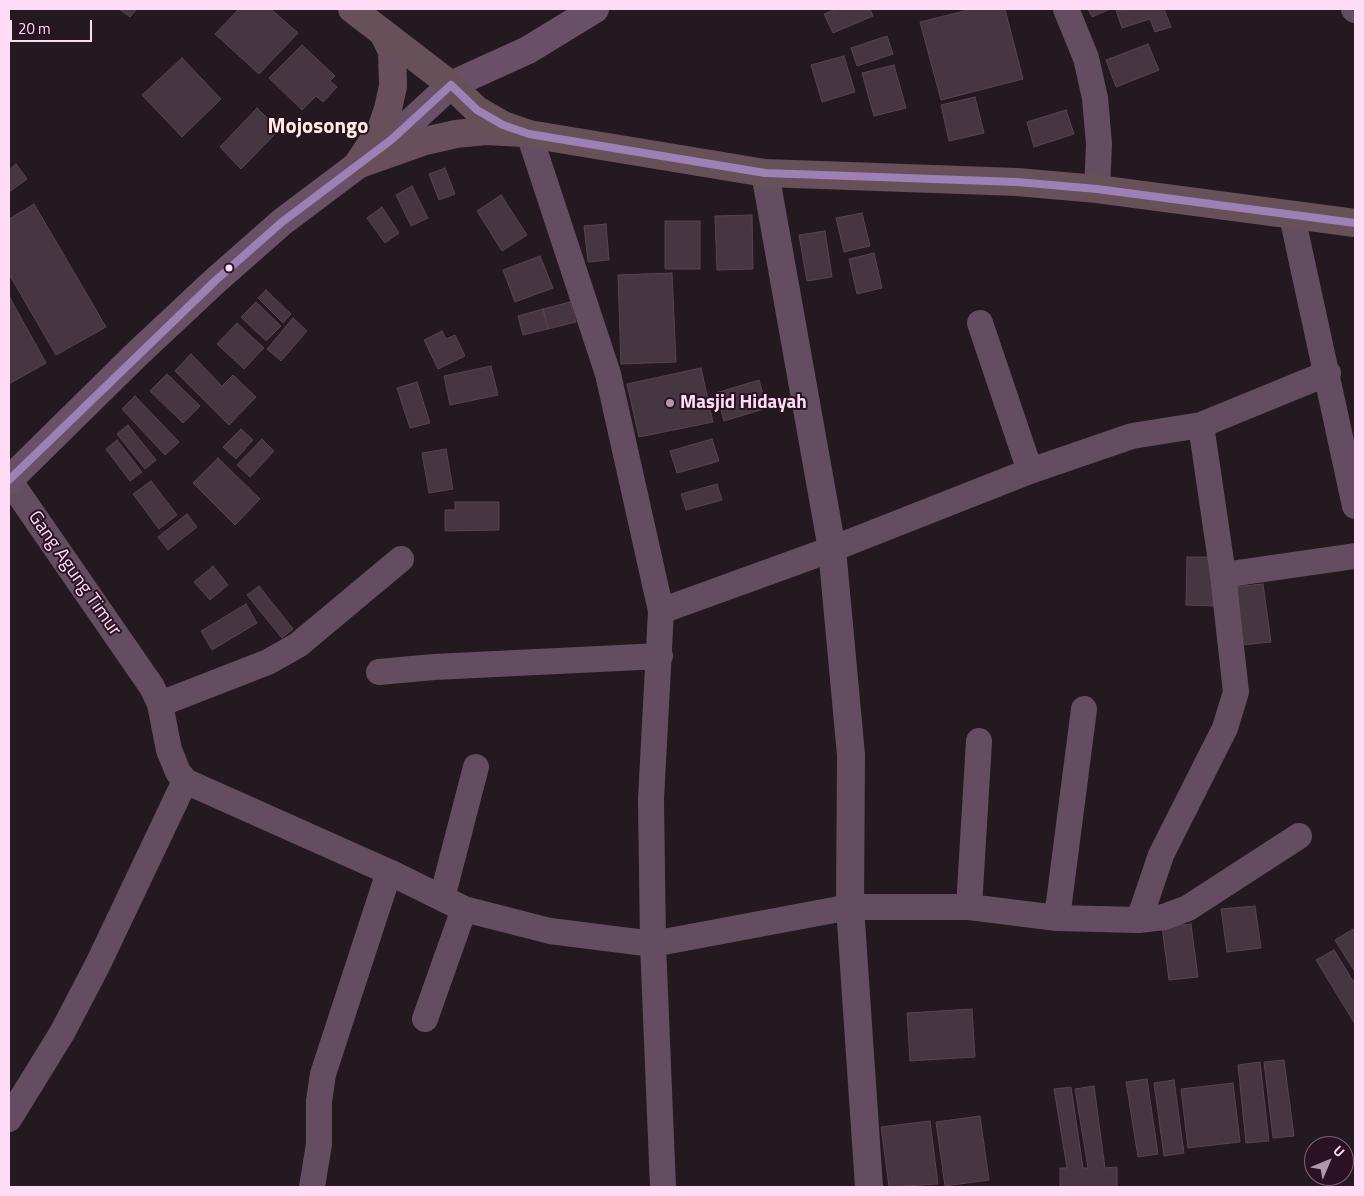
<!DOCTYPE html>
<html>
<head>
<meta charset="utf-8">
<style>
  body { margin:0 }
  #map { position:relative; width:1364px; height:1196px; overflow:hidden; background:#241821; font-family:"Titillium Web",sans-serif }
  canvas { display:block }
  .frame { position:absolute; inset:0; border:10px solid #fedcf6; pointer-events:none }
  .north { position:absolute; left:1304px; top:1136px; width:50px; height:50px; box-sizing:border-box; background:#2a1223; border:1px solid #7f6377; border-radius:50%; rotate:45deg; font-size:14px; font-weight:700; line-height:20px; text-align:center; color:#fedcf6 }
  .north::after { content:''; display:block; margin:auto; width:18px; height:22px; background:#b297ab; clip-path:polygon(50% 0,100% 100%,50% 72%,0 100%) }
  .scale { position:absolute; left:10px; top:20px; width:82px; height:22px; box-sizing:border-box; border:2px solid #fedcf6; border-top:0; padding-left:6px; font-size:15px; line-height:18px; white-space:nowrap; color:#fedcf6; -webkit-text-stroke:4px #2a1223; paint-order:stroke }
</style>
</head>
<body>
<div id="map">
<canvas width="1364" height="1196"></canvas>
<div class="frame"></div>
<div class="north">U</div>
<div class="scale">20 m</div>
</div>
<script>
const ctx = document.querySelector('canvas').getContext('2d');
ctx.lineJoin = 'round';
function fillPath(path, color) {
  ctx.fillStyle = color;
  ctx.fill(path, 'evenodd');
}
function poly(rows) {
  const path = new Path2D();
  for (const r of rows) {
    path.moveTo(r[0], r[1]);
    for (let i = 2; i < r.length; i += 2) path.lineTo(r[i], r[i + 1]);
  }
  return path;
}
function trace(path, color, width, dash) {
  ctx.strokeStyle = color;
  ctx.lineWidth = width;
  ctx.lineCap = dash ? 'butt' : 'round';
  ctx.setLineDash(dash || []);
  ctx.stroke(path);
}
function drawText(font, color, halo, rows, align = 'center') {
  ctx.font = font + ' "Titillium Web",sans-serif';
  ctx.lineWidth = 4;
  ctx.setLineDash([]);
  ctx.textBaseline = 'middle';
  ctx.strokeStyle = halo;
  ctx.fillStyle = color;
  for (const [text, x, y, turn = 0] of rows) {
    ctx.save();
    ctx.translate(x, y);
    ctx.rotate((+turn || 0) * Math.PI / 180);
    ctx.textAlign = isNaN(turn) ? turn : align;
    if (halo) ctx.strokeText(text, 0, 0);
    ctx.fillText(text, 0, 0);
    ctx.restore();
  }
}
const building = poly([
  [119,9,137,9,130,17,119,9],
  [239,9,271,9,298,33,259,74,215,34,239,9],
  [836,9,870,9,873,16,833,33,824,14,836,9],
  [972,9,1005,9,1023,79,941,100,920,22,972,9],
  [1088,9,1110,9,1092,17,1088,9],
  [1164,9,1171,27,1155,32,1150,19,1122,28,1116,10,1164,9],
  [887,36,893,54,857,66,851,48,887,36],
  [1148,44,1159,70,1116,87,1106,60,1148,44],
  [302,45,335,76,330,81,337,87,323,102,316,96,302,110,269,78,302,45],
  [844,56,855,92,822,102,811,65,844,56],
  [182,58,221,99,182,137,142,95,182,58],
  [894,65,906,108,874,116,862,73,894,65],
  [975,97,984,133,949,141,941,105,975,97],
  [257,108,279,130,241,169,220,147,257,108],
  [1066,110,1074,134,1034,147,1027,122,1066,110],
  [16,164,27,179,9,192,9,170,16,164],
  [445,168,455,194,439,200,429,174,445,168],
  [412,186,428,218,411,226,396,195,412,186],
  [501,195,527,235,502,251,477,211,501,195],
  [34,204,106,327,56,355,9,274,9,219,34,204],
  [382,207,399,233,385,243,367,218,382,207],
  [862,213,870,246,844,252,836,218,862,213],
  [752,215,753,269,717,270,715,216,752,215],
  [665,221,700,221,700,269,665,269,665,221],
  [606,224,609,260,588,262,584,226,606,224],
  [825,231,832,277,807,281,799,235,825,231],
  [874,253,882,288,857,294,849,259,874,253],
  [540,256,553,288,515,302,503,270,540,256],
  [672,273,676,362,621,364,618,275,672,273],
  [266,290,291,314,283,323,258,298,266,290],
  [9,296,46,363,9,384,9,296],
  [256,302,281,326,266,341,241,317,256,302],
  [570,302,576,322,548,329,543,309,570,302],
  [543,309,548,329,523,335,518,316,543,309],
  [293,318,307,331,281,361,267,349,293,318],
  [237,323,264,348,244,369,217,344,237,323],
  [442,331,446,339,455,335,465,356,438,369,424,340,442,331],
  [191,354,222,386,233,375,256,397,229,425,175,371,191,354],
  [491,366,498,395,450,405,444,376,491,366],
  [701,368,713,422,639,437,627,384,701,368],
  [167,374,200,406,183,423,150,391,167,374],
  [759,380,767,408,724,421,716,393,759,380],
  [417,382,430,423,410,428,397,388,417,382],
  [135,396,179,442,165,455,122,409,135,396],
  [128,425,156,460,145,469,117,434,128,425],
  [241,429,253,440,236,459,223,447,241,429],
  [262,439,274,451,250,477,237,465,262,439],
  [712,439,719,461,677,473,670,451,712,439],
  [117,440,142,472,130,481,106,449,117,440],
  [446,449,453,489,429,493,422,453,446,449],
  [218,458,260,499,235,525,193,483,218,458],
  [151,481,177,515,159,529,133,494,151,481],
  [717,484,722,500,686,510,681,494,717,484],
  [455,502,499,502,499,530,445,531,445,510,455,510,455,502],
  [187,514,197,527,168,550,158,537,187,514],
  [1187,557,1216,557,1215,606,1186,605,1187,557],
  [213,566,228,585,210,600,194,582,213,566],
  [1263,584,1271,642,1241,645,1234,587,1263,584],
  [259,586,293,629,282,638,247,595,259,586],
  [246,604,257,623,212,650,201,631,246,604],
  [1255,906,1261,948,1227,952,1221,909,1255,906],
  [1191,924,1198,977,1169,980,1162,927,1191,924],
  [1355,928,1355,972,1335,940,1355,928],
  [1334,950,1355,984,1355,1024,1316,960,1334,950],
  [972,1009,975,1057,910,1061,907,1013,972,1009],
  [1284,1060,1294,1136,1273,1138,1264,1062,1284,1060],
  [1260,1062,1269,1141,1246,1143,1238,1065,1260,1062],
  [1147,1079,1158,1154,1138,1157,1126,1082,1147,1079],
  [1174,1080,1184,1153,1164,1156,1154,1083,1174,1080],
  [1233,1083,1240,1142,1188,1148,1181,1089,1233,1083],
  [1094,1086,1105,1168,1117,1167,1117,1187,1060,1187,1060,1168,1067,1168,1054,1089,1071,1087,1083,1168,1088,1168,1075,1089,1094,1086],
  [980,1116,989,1180,945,1186,936,1122,980,1116],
  [930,1121,938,1184,889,1187,881,1127,930,1121]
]);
const minor = poly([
  [1066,9,1086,58,1095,98,1099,144,1097,189],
  [1354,9,1355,10],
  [529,134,608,374,661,611,651,799,653,944,663,1187],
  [1292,216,1355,506],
  [980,323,1030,471],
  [9,480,152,687,160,704,169,750,178,772,185,781,389,872,464,909,550,931,653,944,850,907,969,907,1057,918,1139,920,1164,917,1188,908,1299,836],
  [1223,575,1355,556],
  [661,611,832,549,1030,471,1132,436,1201,425,1328,373],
  [379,672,434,667,660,656],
  [160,704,268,662,298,645,401,559],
  [442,898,476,767],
  [969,907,979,741],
  [1057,918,1084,709],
  [1139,920,1161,855,1225,728,1236,692,1223,575,1201,425],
  [425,1019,464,909],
  [9,1119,62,1033,98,964,185,781],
  [312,1187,319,1144,319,1101,323,1074,389,872]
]);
const tertiary = poly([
  [765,173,832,549,851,755,850,907,869,1187]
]);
const secondary = poly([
  [9,480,138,353,215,281,282,222,391,140,451,85,528,50,595,9]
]);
const primary = poly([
  [357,165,425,141,456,134,485,131,523,133],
  [357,165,381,129,388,109,393,86,392,51,383,33]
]);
const trunk = poly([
  [352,9,451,85,477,110,503,125,529,134,765,173,1017,182,1097,189,1355,223]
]);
const bus1 = poly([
  [9,480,215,281,282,222,391,140,451,85,477,110,503,125,529,134,765,173,1017,182,1097,189,1355,223]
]);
const markers = [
  [229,268,4.5,"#fedcf6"],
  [670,403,5,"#b297ab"]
];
const poiNames = [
  ["Masjid Hidayah",680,403]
];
const streetNames = [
  ["Gang Agung Timur",74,574,55]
];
const quarterNames = [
  ["Mojosongo",318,128]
];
fillPath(building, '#463641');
trace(building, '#584351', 1);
trace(minor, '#654d61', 26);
trace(tertiary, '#654d61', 28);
trace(secondary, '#6a5066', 28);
trace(primary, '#694e5c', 28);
trace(trunk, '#675058', 28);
trace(bus1, '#9d81b6', 8);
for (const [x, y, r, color] of markers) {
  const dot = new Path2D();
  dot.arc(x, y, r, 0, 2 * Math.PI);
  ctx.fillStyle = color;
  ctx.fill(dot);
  trace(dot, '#2a1223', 2);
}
drawText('bold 19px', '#fedcf6', '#2a1223', poiNames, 'left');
drawText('19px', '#fedcf6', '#2a1223', streetNames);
drawText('bold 21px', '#feedde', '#2a1223', quarterNames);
</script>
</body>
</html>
